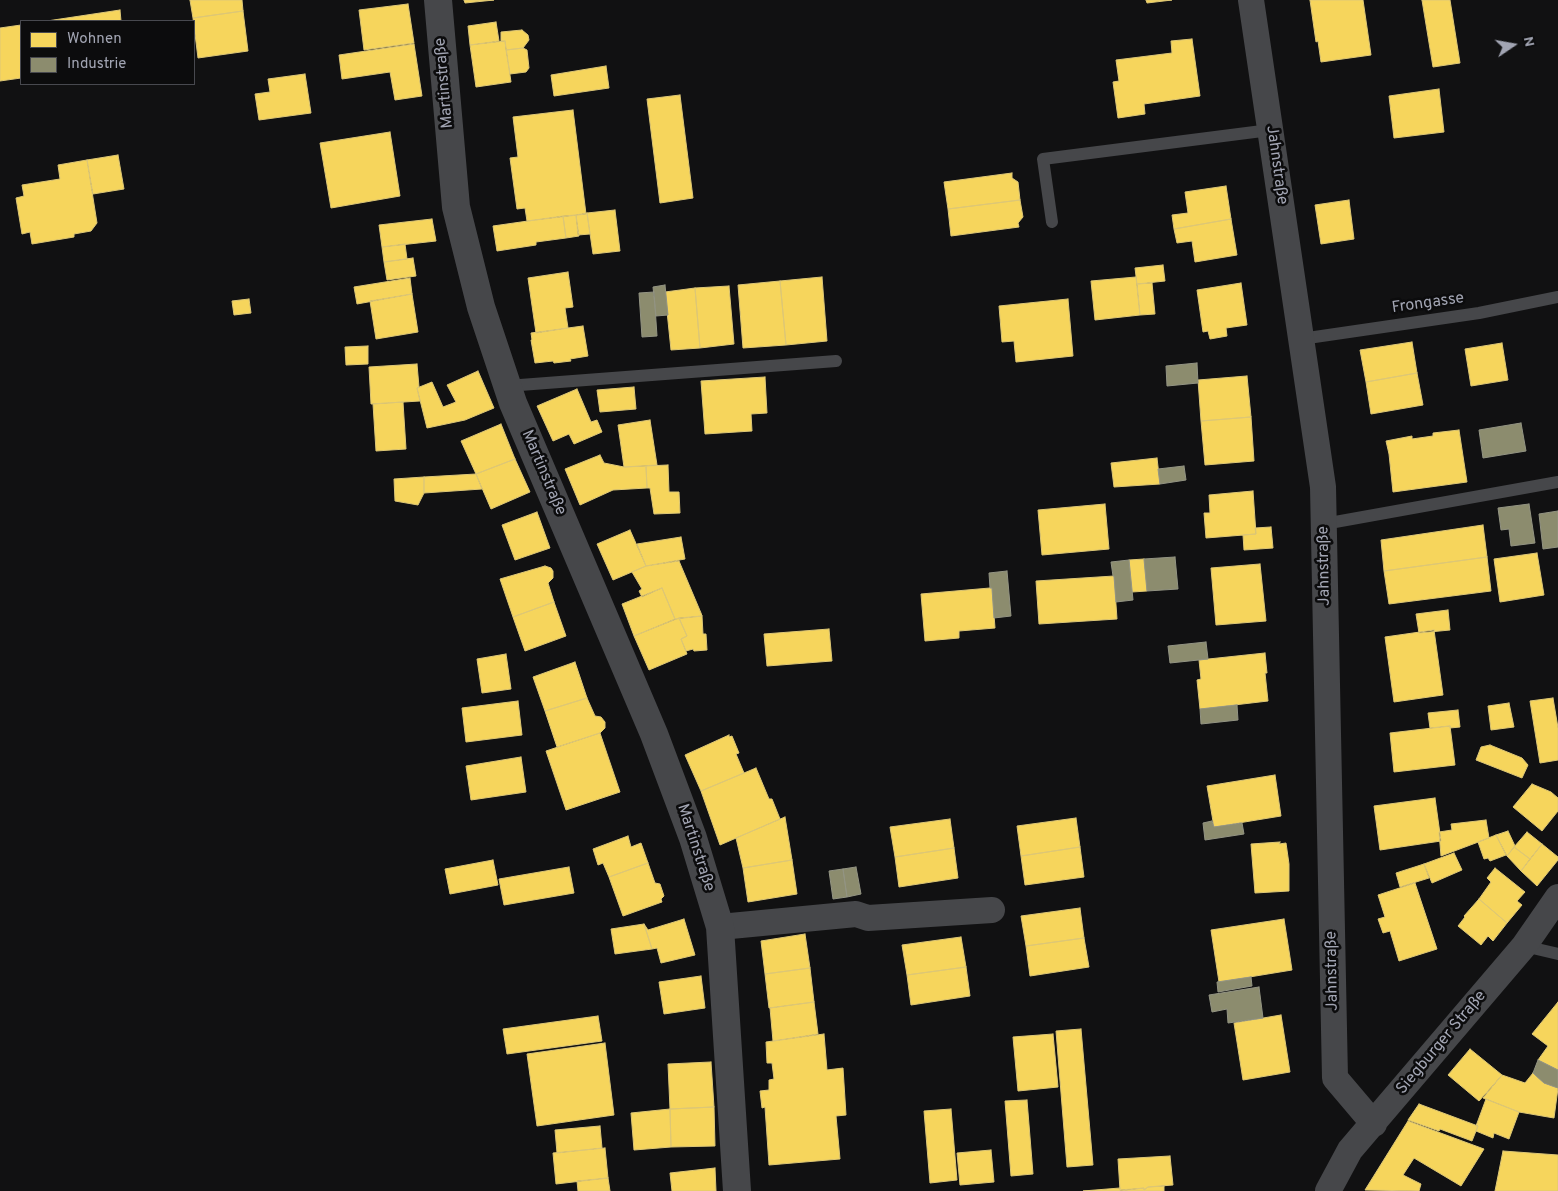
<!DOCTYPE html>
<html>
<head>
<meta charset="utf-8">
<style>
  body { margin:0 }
  #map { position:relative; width:1558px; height:1191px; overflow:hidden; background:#111112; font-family:Overpass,sans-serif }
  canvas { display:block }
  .legend { position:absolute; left:20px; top:20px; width:175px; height:65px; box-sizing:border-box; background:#0c0c0d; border:1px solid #48494f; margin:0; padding:6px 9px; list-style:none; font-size:15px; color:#a2a5b3 }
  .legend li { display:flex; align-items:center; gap:10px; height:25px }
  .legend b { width:25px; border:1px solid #48494f }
  .north { position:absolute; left:1488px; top:20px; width:50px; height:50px; -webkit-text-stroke:4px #0c0c0d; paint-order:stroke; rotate:78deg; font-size:14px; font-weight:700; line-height:20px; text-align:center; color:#a2a5b3 }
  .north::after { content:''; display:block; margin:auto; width:18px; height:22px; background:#a2a5b3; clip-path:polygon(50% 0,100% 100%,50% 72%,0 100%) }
</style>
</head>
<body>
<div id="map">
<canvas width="1558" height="1191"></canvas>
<ul class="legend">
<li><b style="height:14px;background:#f6d55c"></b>Wohnen</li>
<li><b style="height:14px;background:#8c8c6e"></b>Industrie</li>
</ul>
<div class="north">N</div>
</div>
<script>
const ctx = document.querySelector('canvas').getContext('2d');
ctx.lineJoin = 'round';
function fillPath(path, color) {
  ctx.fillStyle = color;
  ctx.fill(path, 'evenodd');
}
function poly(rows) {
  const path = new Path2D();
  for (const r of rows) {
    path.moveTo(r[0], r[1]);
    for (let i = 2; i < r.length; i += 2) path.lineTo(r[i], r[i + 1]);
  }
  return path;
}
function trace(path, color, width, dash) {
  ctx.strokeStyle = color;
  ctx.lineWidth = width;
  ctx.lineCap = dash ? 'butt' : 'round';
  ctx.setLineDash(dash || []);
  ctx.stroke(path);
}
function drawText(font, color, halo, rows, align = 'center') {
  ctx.font = font + ' Overpass,sans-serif';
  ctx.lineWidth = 5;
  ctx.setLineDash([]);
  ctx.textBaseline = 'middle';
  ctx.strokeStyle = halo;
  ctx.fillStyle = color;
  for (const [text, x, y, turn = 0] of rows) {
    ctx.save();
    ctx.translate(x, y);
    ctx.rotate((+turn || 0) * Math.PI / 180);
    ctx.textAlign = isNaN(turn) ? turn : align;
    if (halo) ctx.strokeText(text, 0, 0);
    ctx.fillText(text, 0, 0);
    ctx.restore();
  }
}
const homes = poly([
  [190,0,242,0,243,11,193,18,190,0],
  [464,0,494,0,465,3,464,0],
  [1146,0,1172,0,1147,3,1146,0],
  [1310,0,1363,0,1371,55,1321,62,1318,41,1316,42,1310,0],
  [1422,0,1450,0,1460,63,1433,67,1422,0],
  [408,4,414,43,364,50,359,10,408,4],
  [120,10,121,21,47,21,120,10],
  [243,11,248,51,198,58,193,18,243,11],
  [496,22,499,41,470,45,468,26,496,22],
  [21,25,21,78,0,81,0,28,21,25],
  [522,30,528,35,529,40,523,48,506,50,505,41,501,41,501,32,522,30],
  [1192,39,1200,96,1144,104,1145,114,1118,118,1113,82,1119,81,1116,60,1172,53,1171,41,1192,39],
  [505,41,511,82,476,87,470,45,505,41],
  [414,44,422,96,395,100,390,72,342,79,339,55,414,44],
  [523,48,527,50,529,68,526,72,510,74,506,50,523,48],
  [606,66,609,88,554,96,551,75,606,66],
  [305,74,311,113,259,120,255,94,270,92,268,79,305,74],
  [1439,89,1444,132,1394,138,1389,96,1439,89],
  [680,95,693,198,660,203,647,99,680,95],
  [573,110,586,214,527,221,525,208,517,209,510,158,518,157,513,117,573,110],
  [390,132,400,196,331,208,320,143,390,132],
  [118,155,124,189,93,194,87,160,118,155],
  [87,160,97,223,91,231,74,234,74,237,32,244,30,232,22,234,16,198,24,196,22,185,60,179,58,165,87,160],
  [1012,173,1012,178,1018,182,1020,200,948,209,944,182,1012,173],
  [1226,186,1231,219,1174,229,1172,215,1188,213,1185,192,1226,186],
  [1020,200,1023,217,1018,223,1019,227,951,236,948,209,1020,200],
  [1349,200,1354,239,1321,244,1315,205,1349,200],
  [615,210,620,251,593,254,587,213,615,210],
  [587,213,590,234,578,235,576,215,587,213],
  [576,215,579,236,566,238,563,216,576,215],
  [563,216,566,238,536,242,536,245,497,251,493,226,563,216],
  [432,219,436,241,382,247,379,225,432,219],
  [1231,219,1237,255,1195,262,1192,241,1177,243,1174,229,1231,219],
  [405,244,407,259,384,262,382,247,405,244],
  [413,258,416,276,387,280,384,262,413,258],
  [1163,265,1165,281,1137,284,1135,268,1163,265],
  [568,272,573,307,565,308,568,328,536,333,528,278,568,272],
  [822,277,827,341,786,345,780,281,822,277],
  [1136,277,1140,315,1095,320,1091,281,1136,277],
  [410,278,412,294,357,304,354,287,410,278],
  [780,281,786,345,743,348,738,285,780,281],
  [1152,283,1155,314,1140,315,1137,284,1152,283],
  [1241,283,1247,325,1226,328,1227,336,1210,339,1208,331,1203,332,1197,290,1241,283],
  [729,286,734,344,700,348,695,288,729,286],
  [695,288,700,348,671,350,665,292,695,288],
  [412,294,418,332,376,339,370,301,412,294],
  [249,299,251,313,234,315,232,301,249,299],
  [1068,299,1073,356,1016,362,1014,341,1002,342,999,306,1068,299],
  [583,326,588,356,570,359,571,361,554,363,553,361,535,363,531,340,532,340,531,333,583,326],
  [1412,342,1417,373,1366,382,1360,350,1412,342],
  [1502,343,1508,380,1471,386,1465,349,1502,343],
  [368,346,368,364,346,365,345,347,368,346],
  [417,364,419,387,417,388,420,401,371,404,369,367,417,364],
  [478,371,494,408,465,420,427,428,417,388,432,382,443,407,456,402,447,385,478,371],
  [1417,373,1423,405,1371,414,1366,382,1417,373],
  [1247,376,1251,417,1201,421,1198,380,1247,376],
  [765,377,767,413,751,414,752,431,705,434,701,381,765,377],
  [634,387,636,409,600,412,597,390,634,387],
  [577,389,591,422,597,420,602,432,574,444,569,434,553,441,537,406,577,389],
  [403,402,406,449,376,451,373,404,403,402],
  [1251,417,1254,461,1205,465,1201,421,1251,417],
  [650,420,657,465,624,467,618,425,650,420],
  [501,424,515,459,476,474,461,441,501,424],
  [1459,430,1467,482,1393,492,1389,454,1386,441,1412,436,1412,439,1433,436,1433,433,1459,430],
  [600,455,604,463,624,467,646,466,647,488,613,490,580,505,565,469,600,455],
  [1157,458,1160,484,1114,487,1111,463,1157,458],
  [515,459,530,492,491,509,476,474,515,459],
  [668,465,669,492,679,492,680,513,654,514,650,488,647,488,646,466,668,465],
  [476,474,482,489,424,493,424,477,476,474],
  [424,477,424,493,418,505,395,501,394,479,424,477],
  [1253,491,1256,534,1206,538,1204,513,1210,513,1209,495,1253,491],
  [1105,504,1109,549,1042,555,1038,510,1105,504],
  [537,512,550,548,515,560,502,525,537,512],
  [1483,525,1487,557,1384,571,1381,540,1483,525],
  [1271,527,1273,548,1244,550,1243,535,1256,534,1255,528,1271,527],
  [630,530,646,566,613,580,597,544,630,530],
  [681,537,685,559,646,566,637,544,681,537],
  [1537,553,1544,595,1500,602,1494,559,1537,553],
  [1487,557,1491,591,1389,604,1384,571,1487,557],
  [1144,559,1147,591,1132,592,1129,560,1144,559],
  [679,561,701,613,702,616,675,619,662,588,642,597,639,591,642,589,632,572,646,566,679,561],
  [1260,564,1266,621,1216,625,1211,568,1260,564],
  [545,566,551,568,553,571,553,578,548,583,554,602,513,617,500,579,545,566],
  [1114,576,1117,619,1039,624,1036,581,1114,576],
  [662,588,675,619,634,636,622,604,662,588],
  [990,588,992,588,995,628,959,631,959,638,925,641,921,594,990,588],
  [554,602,566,636,525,651,513,617,554,602],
  [1448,610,1450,630,1419,633,1416,614,1448,610],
  [702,616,703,634,706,634,707,650,694,651,693,649,686,651,681,639,687,636,679,618,702,616],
  [679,618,687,636,681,639,687,654,649,670,634,636,679,618],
  [829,629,832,661,767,666,764,634,829,629],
  [1434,630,1443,695,1394,702,1385,637,1434,630],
  [1265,653,1267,673,1265,673,1268,701,1200,709,1197,680,1201,679,1199,660,1265,653],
  [506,654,511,689,482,693,477,659,506,654],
  [575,662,587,698,545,711,533,677,575,662],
  [587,698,595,716,601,717,605,722,605,728,600,733,557,747,545,711,587,698],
  [1553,698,1558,728,1558,760,1540,763,1530,701,1553,698],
  [518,701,522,735,466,742,462,708,518,701],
  [1509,703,1514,727,1491,730,1488,706,1509,703],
  [1458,710,1460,727,1450,728,1450,726,1430,728,1428,713,1458,710],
  [1450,726,1455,765,1394,772,1390,733,1450,726],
  [600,733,620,792,566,810,546,751,600,733],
  [729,735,729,737,732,736,739,753,736,754,744,773,701,791,685,755,729,735],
  [1490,745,1522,758,1528,765,1522,778,1476,760,1481,747,1490,745],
  [521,757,526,792,471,800,466,766,521,757],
  [756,768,769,799,772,799,780,819,720,845,701,791,756,768],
  [1275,775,1281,816,1214,827,1207,786,1275,775],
  [1532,784,1551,792,1558,798,1558,811,1542,831,1513,807,1532,784],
  [1435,798,1441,841,1380,850,1374,806,1435,798],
  [785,817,792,860,743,868,736,838,785,817],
  [1076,818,1080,847,1021,856,1017,826,1076,818],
  [950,819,954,848,895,857,890,827,950,819],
  [1486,820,1489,838,1441,856,1439,832,1452,830,1451,824,1486,820],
  [1508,831,1515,846,1507,856,1496,835,1508,831],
  [1527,832,1542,844,1530,859,1514,847,1527,832],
  [1496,835,1506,855,1490,861,1488,858,1484,859,1478,842,1496,835],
  [628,836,631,847,641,843,648,863,609,877,603,863,598,865,593,849,628,836],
  [1280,842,1279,844,1286,843,1289,864,1289,891,1255,893,1251,844,1280,842],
  [1542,844,1558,857,1558,860,1537,886,1521,871,1542,844],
  [1080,847,1084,877,1025,885,1021,856,1080,847],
  [1514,847,1530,859,1521,871,1507,856,1514,847],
  [954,848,958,878,899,887,895,857,954,848],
  [1454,853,1462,870,1432,883,1424,864,1454,853],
  [493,860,498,885,450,894,445,869,493,860],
  [792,860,797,894,748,902,743,868,792,860],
  [648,863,655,883,660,884,664,896,661,899,662,902,623,916,609,877,648,863],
  [1424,864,1429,878,1400,887,1396,873,1424,864],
  [569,867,574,893,504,905,499,879,569,867],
  [1495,868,1525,892,1517,901,1522,905,1507,923,1479,899,1491,882,1487,878,1495,868],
  [1415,883,1437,949,1399,961,1390,931,1383,933,1378,919,1385,917,1378,895,1415,883],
  [1479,899,1507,923,1493,941,1488,936,1481,945,1458,926,1465,917,1464,916,1479,899],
  [1080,908,1084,938,1026,946,1021,916,1080,908],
  [684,919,695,955,661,963,657,948,652,949,644,924,648,930,684,919],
  [1284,919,1292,970,1219,982,1211,930,1284,919],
  [644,924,652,949,615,954,611,929,644,924],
  [805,934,810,968,765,974,761,941,805,934],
  [961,937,966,967,907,975,902,945,961,937],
  [1084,938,1089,967,1030,976,1026,946,1084,938],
  [966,967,970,996,911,1005,907,975,966,967],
  [810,968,814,1002,769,1008,765,974,810,968],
  [701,976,705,1008,664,1014,659,982,701,976],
  [814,1002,818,1034,773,1041,770,1008,814,1002],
  [1558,1002,1558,1070,1538,1060,1548,1046,1532,1034,1558,1002],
  [1281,1015,1290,1072,1243,1080,1234,1023,1281,1015],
  [598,1016,602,1041,507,1054,503,1029,598,1016],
  [1081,1029,1093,1165,1067,1167,1056,1031,1081,1029],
  [824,1034,827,1070,843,1068,846,1115,836,1116,840,1159,769,1165,765,1107,762,1108,760,1091,769,1090,769,1080,774,1079,772,1063,767,1063,766,1042,824,1034],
  [1053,1034,1058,1087,1018,1091,1013,1037,1053,1034],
  [605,1043,614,1115,537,1126,527,1054,605,1043],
  [1470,1049,1502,1075,1479,1101,1448,1075,1470,1049],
  [711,1062,714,1107,670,1109,668,1064,711,1062],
  [1533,1073,1544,1083,1558,1088,1554,1118,1519,1112,1483,1098,1502,1075,1525,1083,1533,1073],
  [1486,1099,1519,1112,1509,1139,1494,1133,1493,1138,1476,1131,1478,1126,1476,1126,1486,1099],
  [1027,1100,1033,1174,1011,1176,1005,1101,1027,1100],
  [1419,1104,1478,1126,1472,1141,1440,1129,1439,1131,1408,1120,1419,1104],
  [714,1107,715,1146,671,1147,670,1109,714,1107],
  [670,1109,671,1147,634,1150,631,1113,670,1109],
  [951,1109,957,1180,930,1183,924,1111,951,1109],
  [1408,1121,1484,1149,1461,1186,1414,1158,1403,1175,1421,1184,1419,1191,1365,1190,1408,1121],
  [600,1126,602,1148,557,1153,555,1130,600,1126],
  [605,1148,608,1178,556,1184,553,1153,605,1148],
  [991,1150,994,1182,960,1185,957,1153,991,1150],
  [1503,1151,1558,1155,1558,1191,1495,1191,1503,1151],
  [1170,1156,1173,1185,1148,1187,1144,1190,1144,1188,1120,1190,1118,1159,1170,1156],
  [715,1168,716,1191,672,1191,670,1173,715,1168],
  [608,1178,610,1191,578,1191,577,1181,608,1178],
  [1164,1186,1164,1191,1120,1191,1144,1188,1144,1190,1148,1187,1164,1186],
  [1120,1188,1120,1191,1083,1191,1120,1188]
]);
const industry = poly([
  [665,285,668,315,656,316,653,287,665,285],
  [654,292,657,336,642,337,639,293,654,292],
  [1197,363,1198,383,1167,386,1166,366,1197,363],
  [1521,423,1526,451,1483,458,1479,430,1521,423],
  [1184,466,1186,480,1160,484,1158,469,1184,466],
  [1529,504,1535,543,1511,546,1509,529,1501,530,1498,508,1529,504],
  [1558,511,1558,547,1543,549,1539,514,1558,511],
  [1175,557,1178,589,1147,591,1144,559,1175,557],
  [1129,560,1133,600,1116,602,1114,576,1113,576,1111,562,1129,560],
  [1007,571,1011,616,994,618,992,588,990,588,989,573,1007,571],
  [1206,642,1208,659,1170,663,1168,646,1206,642],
  [1237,705,1238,720,1201,724,1200,709,1237,705],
  [1212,821,1214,827,1242,823,1244,834,1205,840,1203,823,1212,821],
  [856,867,861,894,847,897,843,869,856,867],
  [843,869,847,897,833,899,829,871,843,869],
  [1251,977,1252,986,1218,992,1217,982,1251,977],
  [1259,987,1263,1018,1228,1023,1227,1009,1212,1012,1209,995,1259,987],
  [1538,1060,1558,1070,1558,1088,1544,1083,1533,1073,1538,1060]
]);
const service = poly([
  [1052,222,1043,159,1270,130],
  [1301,339,1479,313,1558,297],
  [507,386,836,361],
  [1324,524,1558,482],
  [1524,946,1558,954]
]);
const minor = poly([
  [1251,0,1323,487,1335,1078,1374,1124],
  [720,927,856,914,868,918,992,910],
  [1328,1191,1350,1150,1524,946,1558,897]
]);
const tertiary = poly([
  [438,0,456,207,481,307,513,403,654,734,693,838,720,927,737,1191]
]);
const streetNames = [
  ["Martinstraße",445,83,-95],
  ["Jahnstraße",1276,165,82],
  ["Frongasse",1428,304,-8],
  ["Martinstraße",543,473,67],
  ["Jahnstraße",1325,566,-91],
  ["Martinstraße",695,848,72],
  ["Jahnstraße",1333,971,-91],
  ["Siegburger Straße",1442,1043,-50]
];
fillPath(homes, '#f6d55c');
trace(homes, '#ddc776', 1);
fillPath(industry, '#8c8c6e');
trace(industry, '#939483', 1);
trace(service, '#46474a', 12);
trace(minor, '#46474a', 26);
trace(tertiary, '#46474a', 28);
drawText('16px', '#a2a5b3', '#0c0c0d', streetNames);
</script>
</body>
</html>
